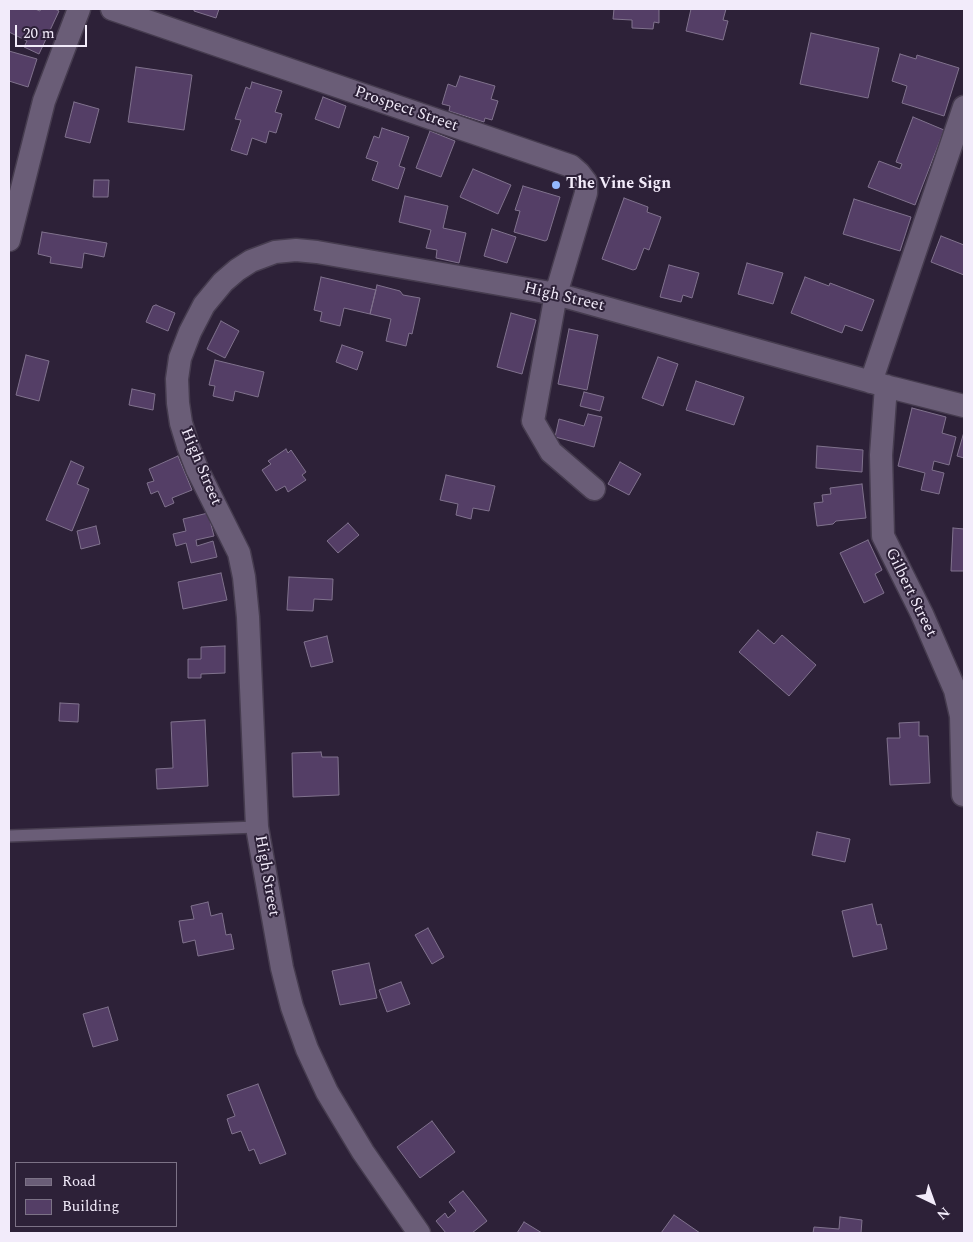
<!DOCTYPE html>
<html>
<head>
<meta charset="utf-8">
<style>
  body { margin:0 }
  #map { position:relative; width:973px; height:1242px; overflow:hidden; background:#2d2138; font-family:Spectral,serif }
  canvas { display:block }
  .frame { position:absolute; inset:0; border:10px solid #f2ebfa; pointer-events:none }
  .legend { position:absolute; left:15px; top:1162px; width:162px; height:65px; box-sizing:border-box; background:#2d2138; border:1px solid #7c7286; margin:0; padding:6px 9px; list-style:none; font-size:15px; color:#f2ebfa }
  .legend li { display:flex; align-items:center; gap:10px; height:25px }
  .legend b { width:25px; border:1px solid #7c7286 }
  .north { position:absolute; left:908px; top:1177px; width:50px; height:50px; -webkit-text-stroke:4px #2d2138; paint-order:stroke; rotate:138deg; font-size:14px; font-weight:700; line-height:20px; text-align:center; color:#f2ebfa }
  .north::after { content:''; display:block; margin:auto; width:18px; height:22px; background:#f2ebfa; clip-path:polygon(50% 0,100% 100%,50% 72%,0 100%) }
  .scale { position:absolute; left:15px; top:25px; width:72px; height:22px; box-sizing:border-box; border:2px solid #f2ebfa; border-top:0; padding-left:6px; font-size:15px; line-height:18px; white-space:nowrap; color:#f2ebfa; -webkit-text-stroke:4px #2d2138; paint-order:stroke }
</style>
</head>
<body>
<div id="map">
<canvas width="973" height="1242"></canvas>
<div class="frame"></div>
<ul class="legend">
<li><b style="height:6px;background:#6a5d77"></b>Road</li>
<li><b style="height:14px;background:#543e66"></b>Building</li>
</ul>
<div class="north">N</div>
<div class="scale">20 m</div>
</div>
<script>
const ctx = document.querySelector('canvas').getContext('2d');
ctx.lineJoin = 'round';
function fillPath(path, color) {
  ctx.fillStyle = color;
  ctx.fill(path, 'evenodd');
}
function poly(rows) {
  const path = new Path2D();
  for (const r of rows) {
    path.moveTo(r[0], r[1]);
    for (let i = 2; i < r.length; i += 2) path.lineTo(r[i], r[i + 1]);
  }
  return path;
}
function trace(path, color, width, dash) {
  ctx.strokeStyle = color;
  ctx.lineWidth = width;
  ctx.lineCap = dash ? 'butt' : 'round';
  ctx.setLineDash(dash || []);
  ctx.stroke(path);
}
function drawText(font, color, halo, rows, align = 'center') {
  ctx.font = font + ' Spectral,serif';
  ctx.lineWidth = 4;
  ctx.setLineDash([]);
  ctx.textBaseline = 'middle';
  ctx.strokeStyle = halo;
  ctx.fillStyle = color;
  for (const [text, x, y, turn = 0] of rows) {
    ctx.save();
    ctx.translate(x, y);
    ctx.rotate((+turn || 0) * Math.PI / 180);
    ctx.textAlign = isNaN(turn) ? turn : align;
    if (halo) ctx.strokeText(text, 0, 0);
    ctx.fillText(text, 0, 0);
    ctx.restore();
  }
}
const building = poly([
  [9,9,35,9,40,11,41,9,55,9,59,11,39,54,24,47,27,41,9,32,9,9],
  [194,9,219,9,216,18,194,11,194,9],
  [614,9,659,9,659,23,654,22,653,29,632,28,632,20,613,19,614,9],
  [691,9,726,9,723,20,728,21,723,40,686,31,691,9],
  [811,33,879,48,868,98,800,84,811,33],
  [9,51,37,59,28,87,9,81,9,51],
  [900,54,916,59,917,55,959,68,944,116,902,103,907,86,892,81,900,54],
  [136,67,192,75,184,130,128,122,136,67],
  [460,76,495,86,491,99,498,101,492,120,485,118,484,122,449,111,450,106,442,104,448,84,456,87,460,76],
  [252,82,282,91,275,112,282,114,276,133,269,131,266,143,252,138,247,155,231,150,241,120,235,119,246,87,250,89,252,82],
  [323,97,346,106,339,128,315,119,323,97],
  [74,102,99,109,90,143,65,137,74,102],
  [913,117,944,130,915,205,868,187,879,161,900,169,902,164,896,162,913,117],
  [382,128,409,137,399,166,405,168,398,189,372,180,378,162,366,158,374,136,379,138,382,128],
  [430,131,455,141,441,177,416,168,430,131],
  [473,169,511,185,498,214,460,197,473,169],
  [94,180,109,180,108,197,93,197,94,180],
  [523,186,560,197,547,240,545,241,514,232,520,211,515,210,523,186],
  [405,196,448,206,443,228,466,233,459,263,436,258,437,250,426,248,431,230,399,222,405,196],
  [624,198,648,207,647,212,661,217,649,250,644,248,636,269,633,270,602,259,624,198],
  [854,199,911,217,900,251,843,234,854,199],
  [492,229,516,237,507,263,484,256,492,229],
  [42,232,107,243,104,257,84,253,82,268,50,263,51,257,38,254,42,232],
  [941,236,964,245,964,275,931,262,941,236],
  [747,263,783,273,773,304,738,294,747,263],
  [669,265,699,273,692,298,683,295,681,302,660,297,669,265],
  [321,277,376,290,370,314,344,308,340,326,320,321,322,312,314,310,321,277],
  [805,277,829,286,830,283,874,300,862,331,845,325,842,333,791,313,805,277],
  [377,285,400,291,403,295,420,298,412,334,409,333,406,346,386,341,391,319,370,314,377,285],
  [156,305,175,313,168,331,146,322,153,306,156,305],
  [511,313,536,320,522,374,497,367,511,313],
  [221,321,239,331,225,358,207,349,221,321],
  [569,329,598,335,587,390,558,384,569,329],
  [342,345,363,352,357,370,336,362,342,345],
  [26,355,49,361,39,401,16,395,26,355],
  [658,357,678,364,663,406,642,398,658,357],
  [215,360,264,372,258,397,235,391,233,401,213,396,215,386,209,385,215,360],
  [696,381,744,397,734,425,686,410,696,381],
  [132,389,155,394,153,410,129,405,132,389],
  [584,392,604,397,600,411,580,406,584,392],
  [912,408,946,417,942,433,956,437,949,465,934,461,932,470,944,473,939,494,921,490,925,473,898,466,912,408],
  [588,414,602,417,594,447,555,437,559,419,584,426,588,414],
  [964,432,964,458,957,456,964,432],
  [817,446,863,450,862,472,816,468,817,446],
  [286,449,288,453,291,450,306,472,302,475,306,480,288,492,285,486,276,491,262,470,271,464,268,461,286,449],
  [178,456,192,490,172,498,174,503,165,507,158,491,151,494,147,483,154,481,149,469,178,456],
  [71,461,84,467,77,484,89,489,72,531,46,520,71,461],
  [620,462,641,474,629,495,608,484,620,462],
  [446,475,495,486,489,511,473,508,471,519,456,515,458,504,440,500,446,475],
  [862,484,866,518,836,521,833,524,817,526,814,503,823,502,822,495,831,494,830,488,862,484],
  [208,513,214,536,196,540,197,546,213,541,217,557,191,563,186,543,176,546,173,534,186,531,183,519,208,513],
  [348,523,359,535,338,553,327,541,348,523],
  [96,526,100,544,81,549,77,531,96,526],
  [953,528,964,529,964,571,951,571,953,528],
  [868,540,882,570,875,574,884,593,864,603,840,553,868,540],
  [221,573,227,600,183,609,178,582,221,573],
  [289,577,333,579,332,600,314,599,313,611,287,610,289,577],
  [758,630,774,644,782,635,816,665,789,696,739,652,758,630],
  [327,636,333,662,311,667,304,642,327,636],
  [225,646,225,673,201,674,201,678,188,678,188,659,201,659,201,647,225,646],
  [60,703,79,704,78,722,59,721,60,703],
  [205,720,208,786,157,789,156,769,173,768,171,722,205,720],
  [919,722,919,736,928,736,930,783,890,785,887,738,900,738,899,723,919,722],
  [321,752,322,757,338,757,339,795,293,797,292,753,321,752],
  [817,832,850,839,845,862,812,855,817,832],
  [208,902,211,916,222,913,226,935,231,934,234,949,198,956,195,940,183,943,179,921,194,919,191,906,208,902],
  [872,904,877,925,881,924,887,949,853,957,842,911,872,904],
  [428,928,444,957,432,964,415,935,428,928],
  [369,963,377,998,340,1005,332,971,369,963],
  [401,982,410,1004,387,1012,379,990,401,982],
  [108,1007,118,1040,93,1047,83,1014,108,1007],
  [258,1084,286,1154,260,1164,254,1149,249,1151,241,1131,232,1134,227,1119,235,1116,227,1095,258,1084],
  [432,1121,455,1152,420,1178,397,1147,432,1121],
  [463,1191,487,1221,472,1233,446,1233,436,1221,445,1213,448,1218,456,1211,449,1202,463,1191],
  [674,1215,700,1233,661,1233,674,1215],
  [840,1217,862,1220,861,1233,813,1233,814,1227,839,1229,840,1217],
  [524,1222,542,1233,517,1233,524,1222]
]);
const service = poly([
  [9,836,257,827]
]);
const minor = poly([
  [112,9,571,166,579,173,586,182,586,193,556,294,533,421,551,452,594,489],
  [9,240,44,101,79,9],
  [871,382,964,107],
  [886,386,881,455,883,536,922,614,955,690,961,716,963,795],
  [419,1233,363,1152,327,1092,307,1049,292,1007,282,968,257,827,248,617,244,577,239,553,197,469,188,446,181,423,178,403,177,379,180,358,190,332,204,305,223,282,237,270,251,261,275,252,296,250,317,252,556,294,893,388,964,406]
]);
const markers = [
  [556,185,5,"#93b7fd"]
];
const streetNames = [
  ["Prospect Street",406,110,19],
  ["High Street",564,298,13],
  ["High Street",200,467,67],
  ["Gilbert Street",910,593,64],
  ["High Street",266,876,80]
];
const poiNames = [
  ["The Vine Sign",566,185]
];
fillPath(building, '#543e66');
trace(building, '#80728d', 1);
trace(service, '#463c4f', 14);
trace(minor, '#463c4f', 25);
trace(service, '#6a5d77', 11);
trace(minor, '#6a5d77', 22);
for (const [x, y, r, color] of markers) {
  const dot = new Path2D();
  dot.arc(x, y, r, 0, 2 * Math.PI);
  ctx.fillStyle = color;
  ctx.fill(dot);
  trace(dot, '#2d2138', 2);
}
drawText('16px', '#f2ebfa', '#2d2138', streetNames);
drawText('bold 16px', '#f2ebfa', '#2d2138', poiNames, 'left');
</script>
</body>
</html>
